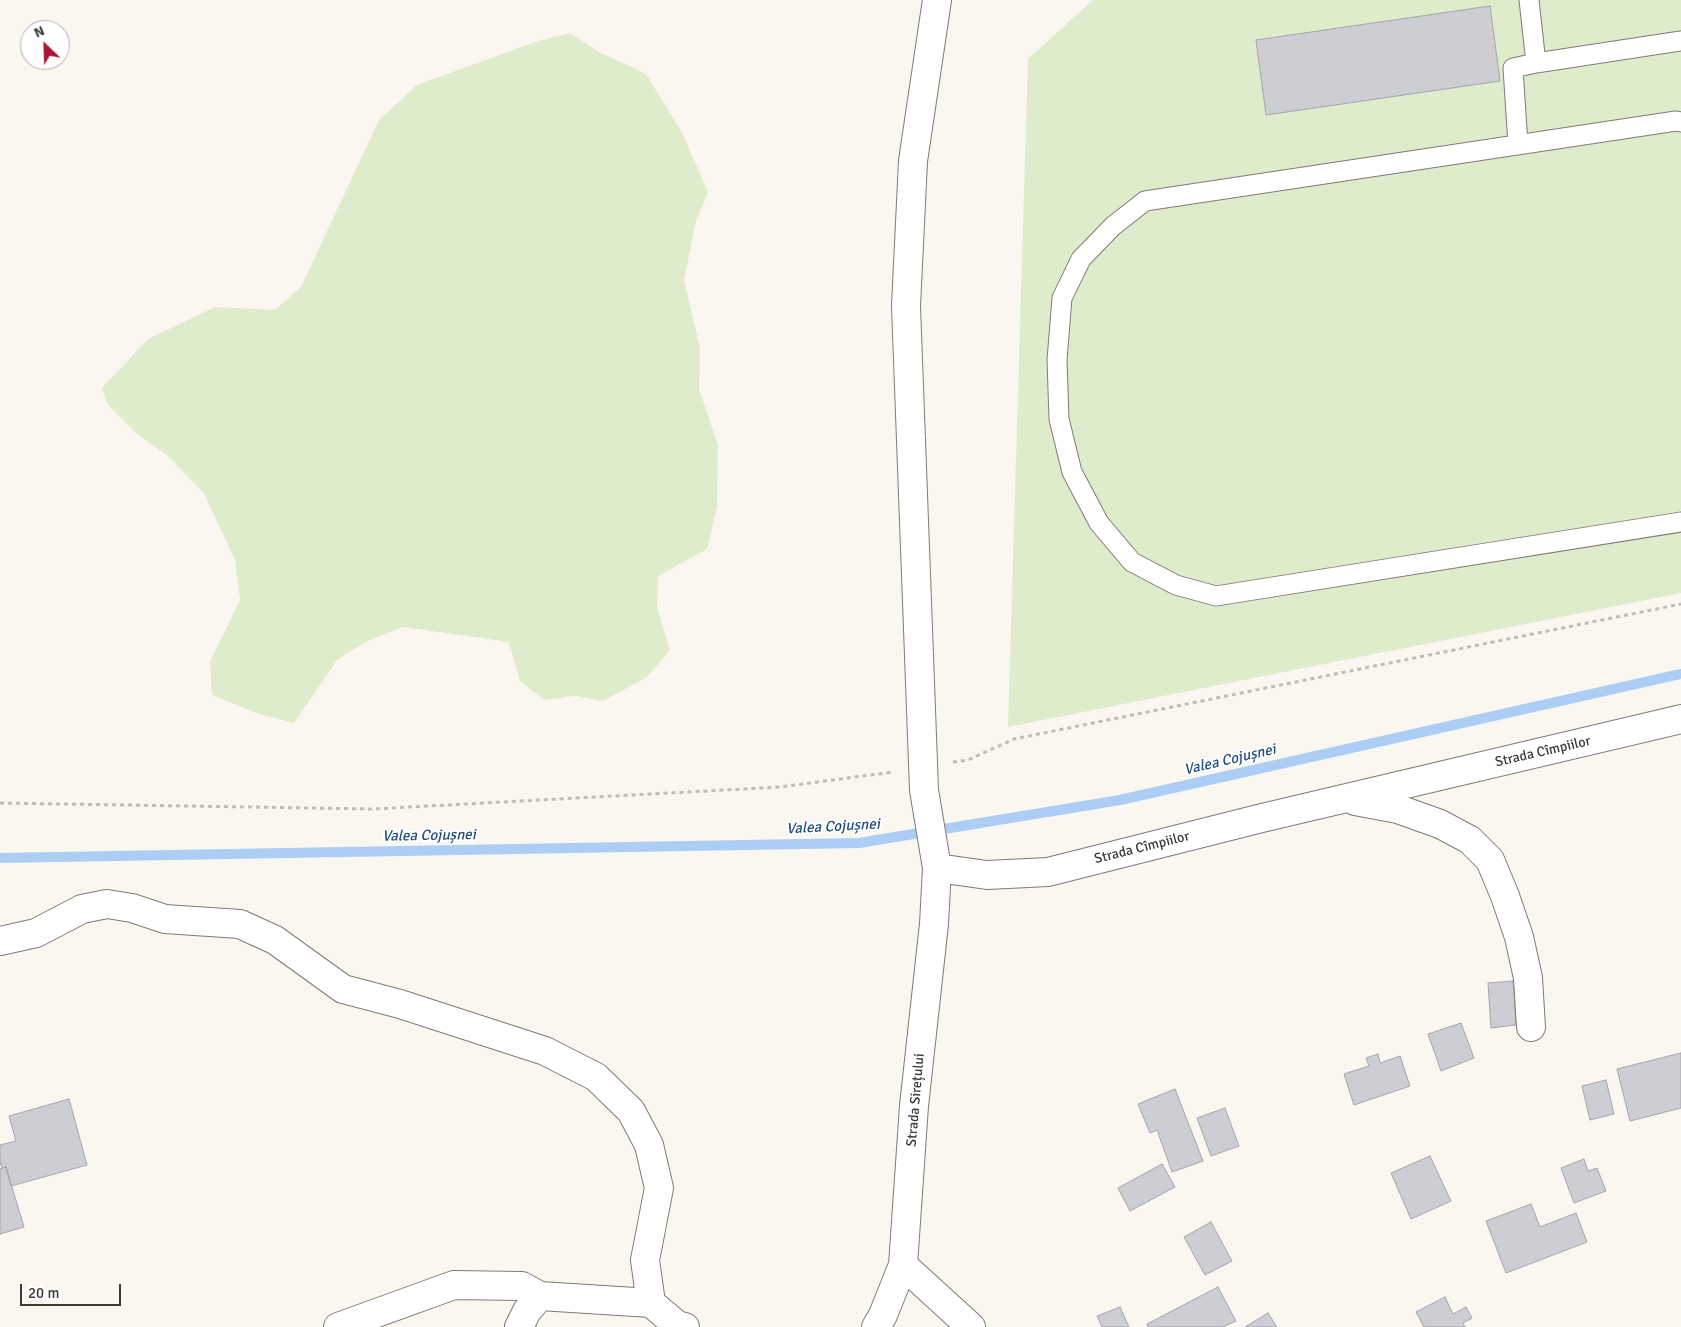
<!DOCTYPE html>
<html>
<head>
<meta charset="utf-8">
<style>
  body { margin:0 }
  #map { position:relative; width:1681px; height:1327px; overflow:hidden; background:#faf6f0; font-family:Signika,sans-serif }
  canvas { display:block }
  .north { position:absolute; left:20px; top:20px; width:50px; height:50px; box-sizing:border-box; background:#fff; border:1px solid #b1b0af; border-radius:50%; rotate:336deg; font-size:14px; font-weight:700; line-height:20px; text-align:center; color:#3b3a37 }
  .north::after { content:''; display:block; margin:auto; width:18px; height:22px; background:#ab1530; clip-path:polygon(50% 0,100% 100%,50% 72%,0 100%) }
  .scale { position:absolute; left:20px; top:1284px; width:101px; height:22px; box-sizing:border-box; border:2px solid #3b3a37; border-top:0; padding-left:6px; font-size:15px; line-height:18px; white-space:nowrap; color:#3b3a37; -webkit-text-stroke:4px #fff; paint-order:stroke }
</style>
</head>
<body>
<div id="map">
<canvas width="1681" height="1327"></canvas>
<div class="north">N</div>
<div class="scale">20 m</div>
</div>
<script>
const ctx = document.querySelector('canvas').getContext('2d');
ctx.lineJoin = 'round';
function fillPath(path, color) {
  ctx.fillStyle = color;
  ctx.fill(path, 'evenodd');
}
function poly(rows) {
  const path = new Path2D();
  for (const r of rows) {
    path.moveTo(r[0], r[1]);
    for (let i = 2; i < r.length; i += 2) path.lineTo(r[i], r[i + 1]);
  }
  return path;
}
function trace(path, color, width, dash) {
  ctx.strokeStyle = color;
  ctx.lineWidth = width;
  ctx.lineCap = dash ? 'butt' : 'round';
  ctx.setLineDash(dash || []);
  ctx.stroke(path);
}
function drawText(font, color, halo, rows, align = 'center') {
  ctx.font = font + ' Signika,sans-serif';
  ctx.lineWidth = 4;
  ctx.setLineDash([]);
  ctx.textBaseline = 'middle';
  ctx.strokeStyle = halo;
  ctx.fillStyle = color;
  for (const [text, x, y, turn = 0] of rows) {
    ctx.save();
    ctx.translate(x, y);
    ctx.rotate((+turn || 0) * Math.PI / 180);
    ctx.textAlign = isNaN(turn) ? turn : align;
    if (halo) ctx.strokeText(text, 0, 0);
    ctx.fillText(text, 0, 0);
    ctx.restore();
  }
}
const green = poly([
  [1093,0,1681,0,1681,593,1008,727,1028,59],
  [570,33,599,52,646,74,682,133,708,192,696,221,684,280,700,348,699,389,718,445,717,507,707,549,658,576,657,608,670,650,647,677,603,701,575,696,544,700,520,681,509,642,403,627,367,641,337,660,294,723,259,714,212,695,210,662,240,600,235,560,204,493,167,455,137,434,108,405,102,388,148,339,215,307,275,310,301,287,379,120,417,85,535,42]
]);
const stream = poly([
  [0,858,859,843,1120,800,1681,674]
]);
const building = poly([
  [1490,6,1500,81,1266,115,1256,40,1490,6],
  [1513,981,1516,1025,1491,1028,1488,983,1513,981],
  [1461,1023,1474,1058,1441,1071,1428,1034,1461,1023],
  [1681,1053,1681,1108,1630,1121,1617,1069,1681,1053],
  [1378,1054,1380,1063,1400,1056,1410,1086,1354,1105,1344,1074,1369,1066,1366,1058,1378,1054],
  [1606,1080,1614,1114,1590,1120,1582,1086,1606,1080],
  [1175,1089,1203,1161,1172,1172,1157,1130,1150,1133,1138,1104,1175,1089],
  [69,1099,87,1165,11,1186,6,1167,2,1168,0,1162,0,1145,16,1141,9,1116,69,1099],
  [1225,1108,1239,1146,1211,1156,1197,1118,1225,1108],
  [1430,1156,1451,1201,1411,1219,1391,1173,1430,1156],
  [1584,1159,1588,1171,1597,1168,1606,1191,1574,1203,1561,1168,1584,1159],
  [1162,1164,1175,1187,1130,1211,1118,1188,1162,1164],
  [6,1167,24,1227,0,1234,0,1169,6,1167],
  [1531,1204,1540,1227,1576,1213,1587,1242,1506,1273,1486,1221,1531,1204],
  [1211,1222,1232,1261,1205,1275,1184,1237,1211,1222],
  [1218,1287,1236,1321,1223,1327,1148,1327,1147,1324,1218,1287],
  [1445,1297,1453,1314,1466,1307,1472,1318,1463,1323,1465,1327,1424,1327,1416,1312,1445,1297],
  [1120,1307,1129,1327,1102,1327,1097,1316,1120,1307],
  [1268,1313,1277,1327,1245,1327,1268,1313]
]);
const path = poly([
  [953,762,968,760,1014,739,1681,604],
  [0,803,373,809,780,787,893,772]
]);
const service = poly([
  [1536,63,1681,41],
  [1681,122,1676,121,1145,201,1113,226,1081,259,1062,298,1057,360,1059,419,1072,472,1099,523,1132,562,1176,585,1216,596,1681,522],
  [1518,145,1513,68,1536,63,1529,0]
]);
const minor = poly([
  [1355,801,1398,809,1440,824,1470,840,1490,860,1505,896,1519,937,1528,978,1531,1027],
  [937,868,987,875,1048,872,1262,818,1681,719],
  [0,941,36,933,82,909,107,904,132,908,165,919,240,924,275,940,343,989,400,1004,545,1051,596,1077,631,1111,649,1145,659,1188,645,1260,651,1303,677,1325,685,1327],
  [903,1265,971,1327],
  [338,1327,454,1285,522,1286,540,1296,651,1303],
  [519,1327,527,1311,540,1296],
  [876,1327,883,1315,903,1265,914,1106,934,924,937,868,924,790,906,306,913,161,937,0]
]);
const streetNames = [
  ["Strada Cîmpiilor",1543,752,-13],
  ["Strada Cîmpiilor",1142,848,-14],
  ["Strada Sirețului",916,1100,-85]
];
const waterNames = [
  ["Valea Cojușnei",1230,760,-13],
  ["Valea Cojușnei",833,827,-3],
  ["Valea Cojușnei",429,836,-1]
];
fillPath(green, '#dfeccc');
trace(stream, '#accdf4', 10);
fillPath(building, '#cdced4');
trace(building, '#a4a5ab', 1);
trace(service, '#7e7b76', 21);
trace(minor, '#7e7b76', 30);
trace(path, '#c0bcb7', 3, [4, 4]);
trace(service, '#fff', 19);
trace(minor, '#fff', 28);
drawText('14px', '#3b3a37', '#fff', streetNames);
drawText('italic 15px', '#255081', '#fff', waterNames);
</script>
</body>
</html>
